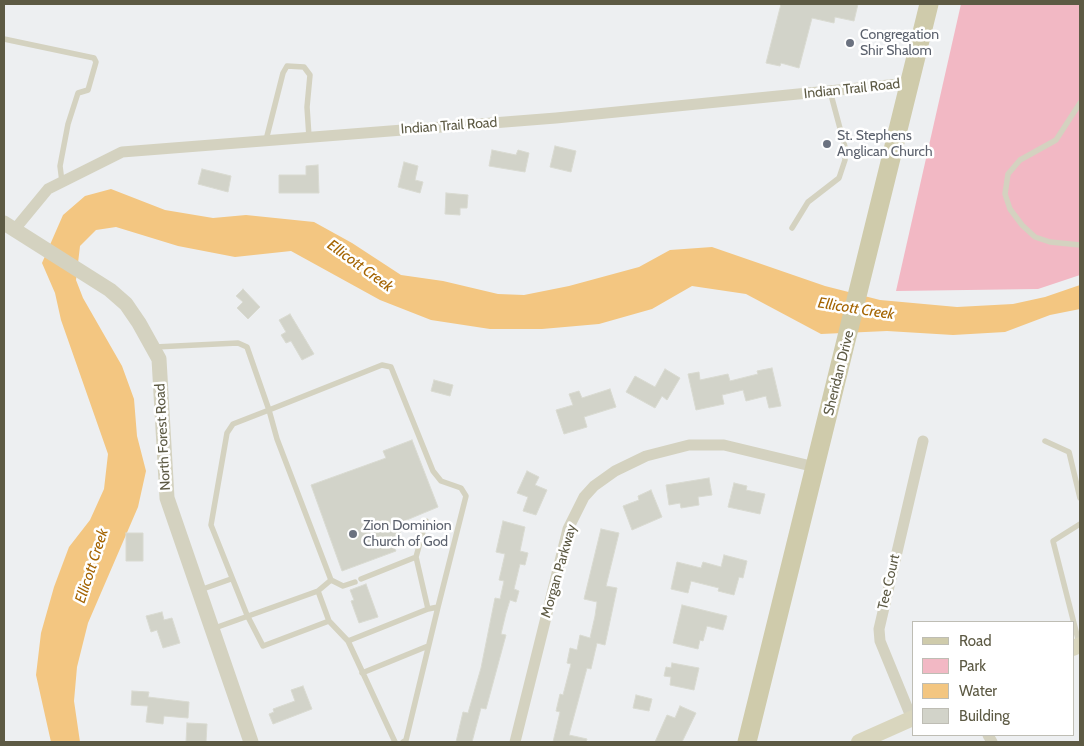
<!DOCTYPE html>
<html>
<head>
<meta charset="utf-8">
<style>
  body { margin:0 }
  #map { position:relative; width:1084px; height:746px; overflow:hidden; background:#edeff1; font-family:Cabin,sans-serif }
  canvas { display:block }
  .frame { position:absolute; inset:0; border:5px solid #5d5a44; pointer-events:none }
  .legend { position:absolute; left:912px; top:621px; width:162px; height:115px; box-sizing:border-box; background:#fff; border:1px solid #bebdb4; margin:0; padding:6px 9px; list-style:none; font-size:15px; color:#5d5a44 }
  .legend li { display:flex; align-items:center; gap:10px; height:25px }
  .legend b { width:25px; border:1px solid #bebdb4 }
</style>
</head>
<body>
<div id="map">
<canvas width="1084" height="746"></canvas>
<div class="frame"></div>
<ul class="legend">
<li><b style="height:6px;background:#cfcbab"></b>Road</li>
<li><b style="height:14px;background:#f2b8c4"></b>Park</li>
<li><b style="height:14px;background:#f3c681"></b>Water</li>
<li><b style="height:14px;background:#d2d3c9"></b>Building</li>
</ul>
</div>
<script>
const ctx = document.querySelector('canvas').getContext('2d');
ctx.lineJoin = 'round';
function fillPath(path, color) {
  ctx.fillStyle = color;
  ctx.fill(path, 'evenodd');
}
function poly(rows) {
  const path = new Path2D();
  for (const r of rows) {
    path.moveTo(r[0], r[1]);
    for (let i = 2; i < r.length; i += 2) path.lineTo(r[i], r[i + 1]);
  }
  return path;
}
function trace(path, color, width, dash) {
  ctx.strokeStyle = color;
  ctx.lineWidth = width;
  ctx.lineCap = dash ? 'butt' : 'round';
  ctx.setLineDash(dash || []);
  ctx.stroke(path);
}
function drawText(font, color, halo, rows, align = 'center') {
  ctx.font = font + ' Cabin,sans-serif';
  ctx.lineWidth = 5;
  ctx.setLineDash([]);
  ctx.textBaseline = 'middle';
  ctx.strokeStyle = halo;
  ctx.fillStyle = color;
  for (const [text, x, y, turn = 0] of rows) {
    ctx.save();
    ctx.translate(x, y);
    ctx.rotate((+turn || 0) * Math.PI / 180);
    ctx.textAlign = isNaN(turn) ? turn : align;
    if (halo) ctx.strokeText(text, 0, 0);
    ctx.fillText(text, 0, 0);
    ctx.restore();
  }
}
const green = poly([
  [961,4,1080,4,1080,275,1038,289,896,291]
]);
const water = poly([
  [111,189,165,210,213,218,246,215,314,222,352,243,401,275,443,281,498,294,524,295,569,286,639,267,670,250,712,247,825,286,880,300,957,307,1013,304,1045,297,1080,285,1080,309,1050,315,1005,332,953,335,887,331,821,334,746,294,692,286,652,309,599,324,542,329,490,329,431,320,380,300,291,251,235,257,178,246,116,227,96,230,80,246,76,280,83,298,122,366,134,399,137,436,146,471,138,507,88,623,77,667,74,701,80,742,51,742,36,675,41,633,54,587,69,547,90,520,104,489,108,454,61,320,55,293,42,263,63,215,85,196]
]);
const building = poly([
  [781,4,858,4,854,21,835,17,834,23,812,18,799,68,781,63,780,66,766,63,781,4],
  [555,146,576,151,571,172,550,167,555,146],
  [492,150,516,155,518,150,529,153,525,172,489,166,492,150],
  [404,162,418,166,415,180,423,182,420,193,398,187,404,162],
  [318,165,319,193,279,193,279,175,306,175,306,166,318,165],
  [202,169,231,176,228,192,198,184,202,169],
  [446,193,468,195,467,208,460,208,460,215,445,214,446,193],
  [243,289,260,307,248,319,237,308,243,302,236,296,243,289],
  [290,314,314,354,302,360,291,341,286,343,281,335,286,332,279,320,290,314],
  [772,368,781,406,769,408,766,396,746,401,743,390,722,395,724,404,696,410,688,374,699,372,700,380,728,374,730,381,758,374,757,371,772,368],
  [665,369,680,378,667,400,662,396,655,408,626,392,635,376,655,387,665,369],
  [434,380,453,385,450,396,431,391,434,380],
  [610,389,616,407,584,417,587,427,564,434,556,410,573,405,569,394,579,391,582,398,610,389],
  [412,440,438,507,397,524,404,543,394,547,396,551,342,571,311,485,386,458,383,451,412,440],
  [527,471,539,477,535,485,547,490,536,515,523,511,528,497,517,493,527,471],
  [709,478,712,495,698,497,699,505,681,508,680,503,669,505,666,485,709,478],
  [734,483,747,486,746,490,765,494,760,514,728,507,734,483],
  [651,490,662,517,632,530,623,506,639,500,638,496,651,490],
  [503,521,525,527,520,551,528,553,525,565,520,564,514,589,519,591,516,602,510,600,506,613,501,634,506,635,486,709,481,708,472,742,456,742,463,712,468,713,481,668,495,598,500,599,504,581,499,580,505,554,496,552,503,521],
  [601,529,619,533,606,586,617,588,605,645,597,643,591,669,587,668,569,735,587,739,586,742,553,742,560,712,556,711,560,694,563,695,571,664,567,663,570,648,577,650,580,635,590,638,595,616,597,602,584,599,601,529],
  [126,533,143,533,143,561,126,561,126,533],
  [724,555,747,561,743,578,739,577,734,595,718,591,719,588,691,581,688,593,671,589,677,562,701,568,703,562,721,567,724,555],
  [366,584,378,617,359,623,351,601,354,600,350,590,366,584],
  [682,605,727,616,723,630,707,626,703,641,700,640,698,649,673,643,682,605],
  [162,612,164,620,172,618,180,643,163,648,157,630,151,632,146,616,162,612],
  [672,663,699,668,694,690,670,685,671,677,664,676,666,667,671,668,672,663],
  [303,686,312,709,273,724,269,714,274,712,273,709,295,701,291,690,303,686],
  [132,691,149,692,148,697,189,702,188,718,164,716,163,724,146,722,148,706,131,705,132,691],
  [636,695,652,699,649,711,633,708,636,695],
  [680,706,696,713,682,742,655,742,667,715,675,718,680,706],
  [187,723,207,724,206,742,186,742,187,723]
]);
const service = poly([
  [4,39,94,58,96,62,88,90,78,93,68,124,60,166,62,182],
  [1080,103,1056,140,1020,160,1008,174,1005,194,1010,209,1022,225,1035,237,1050,242,1080,245],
  [266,140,283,73,287,66,304,67,310,75,307,107,309,137],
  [792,228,808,202,839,178,845,160,845,147,830,91],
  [155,347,238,343,247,347,269,410,382,365,391,367,433,471,441,481,461,488,466,496,438,607,428,609,348,641,329,621,263,646,247,615,211,525,227,433,233,424,269,410,277,439,331,580,318,591,329,621],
  [1045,441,1069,452,1080,498],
  [416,557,426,521],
  [361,579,416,557,428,609],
  [331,580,343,586,355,582],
  [200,590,231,579],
  [212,629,318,591],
  [348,641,395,742],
  [1079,643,1053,541,1080,524],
  [362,673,428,646],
  [403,742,406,740,438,607]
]);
const minor = poly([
  [15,229,48,189,122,152,556,118,909,83],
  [912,719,880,641,879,629,923,441],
  [988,735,992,742],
  [515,742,568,529,584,497,594,486,615,471,646,456,689,445,724,445,815,467]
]);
const tertiary = poly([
  [4,223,110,290,126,304,139,323,159,359,167,498,251,742]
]);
const secondary = poly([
  [1073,648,1080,645],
  [859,742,913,718]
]);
const primary = poly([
  [747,742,929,4]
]);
const markers = [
  [850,43,5,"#6b7280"],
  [827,144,5,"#6b7280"],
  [353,534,5,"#6b7280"]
];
const worshipNames = [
  ["Congregation",860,35],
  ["Shir Shalom",860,51],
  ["St. Stephens",837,136],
  ["Anglican Church",837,152],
  ["Zion Dominion",363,526],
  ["Church of God",363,542]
];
const streetNames = [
  ["Indian Trail Road",852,89,-6],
  ["Indian Trail Road",449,126,-4],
  ["Sheridan Drive",839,373,-76],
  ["North Forest Road",163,437,-93],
  ["Morgan Parkway",559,571,-74],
  ["Tee Court",889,582,-77]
];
const waterNames = [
  ["Ellicott Creek",360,266,36],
  ["Ellicott Creek",856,309,9],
  ["Ellicott Creek",92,566,-72]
];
fillPath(green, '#f2b8c4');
fillPath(water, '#f3c681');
fillPath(building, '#d2d3c9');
trace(building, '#d9dad1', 1);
trace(service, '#d4d2c0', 5.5);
trace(minor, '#d4d2c0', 11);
trace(tertiary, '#d4d2c0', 15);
trace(secondary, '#d9d6be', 16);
trace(primary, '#cfcbab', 19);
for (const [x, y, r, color] of markers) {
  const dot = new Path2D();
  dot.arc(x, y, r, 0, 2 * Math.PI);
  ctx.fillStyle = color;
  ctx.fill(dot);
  trace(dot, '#fff', 2);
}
drawText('14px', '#5b616d', '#fff', worshipNames, 'left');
drawText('14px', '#5d5a44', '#fff', streetNames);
drawText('italic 15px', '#a46402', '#fff', waterNames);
</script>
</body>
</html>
